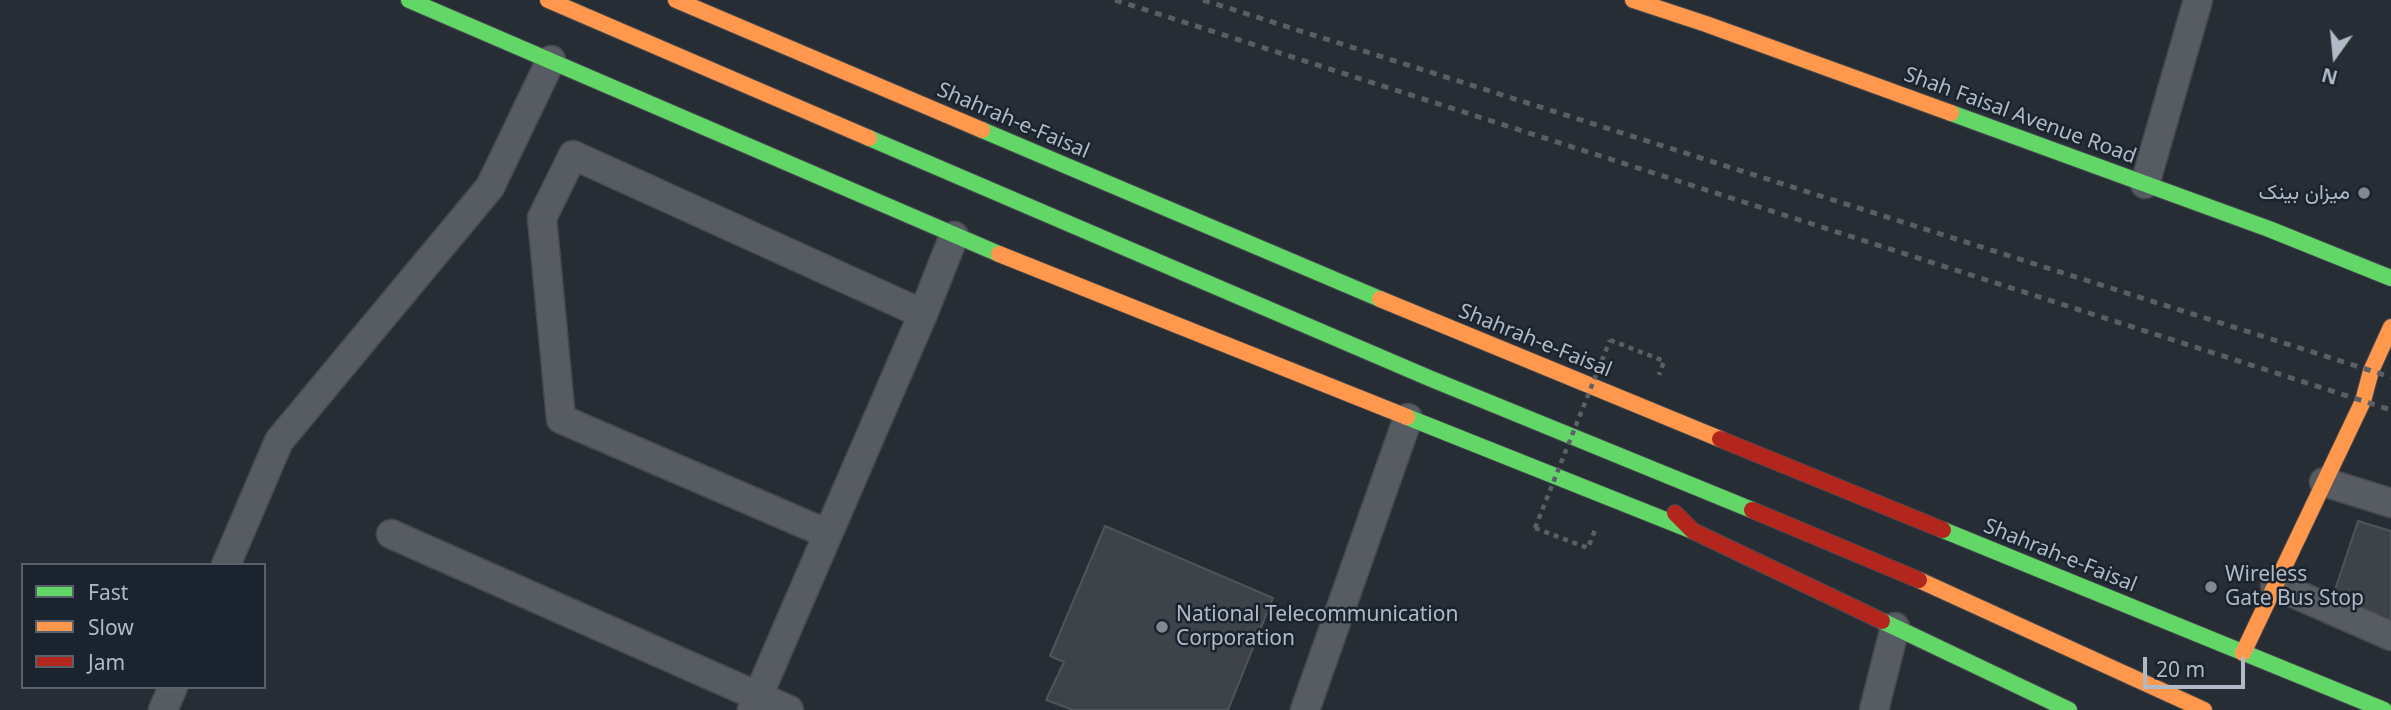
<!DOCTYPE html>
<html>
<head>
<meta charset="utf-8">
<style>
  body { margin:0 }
  #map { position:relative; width:2391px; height:710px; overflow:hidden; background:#272d34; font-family:"Noto Sans",sans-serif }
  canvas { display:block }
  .legend { position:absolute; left:21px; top:563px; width:245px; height:126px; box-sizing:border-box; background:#1b242e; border:2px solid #57606b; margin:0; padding:9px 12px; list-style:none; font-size:21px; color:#b0b9c6 }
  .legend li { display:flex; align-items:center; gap:14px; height:35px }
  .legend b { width:35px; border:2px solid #57606b }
  .north { position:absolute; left:2300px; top:21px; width:70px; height:70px; -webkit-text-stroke:5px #1b242e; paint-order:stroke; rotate:195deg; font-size:19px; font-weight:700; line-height:28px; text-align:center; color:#b0b9c6 }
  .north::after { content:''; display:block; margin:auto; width:24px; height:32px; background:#b0b9c6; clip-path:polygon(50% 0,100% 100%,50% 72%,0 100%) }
  .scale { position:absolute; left:2143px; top:657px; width:102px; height:32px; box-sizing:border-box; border:4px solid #b0b9c6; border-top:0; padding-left:9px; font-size:21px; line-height:24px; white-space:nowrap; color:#b0b9c6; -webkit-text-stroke:5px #1b242e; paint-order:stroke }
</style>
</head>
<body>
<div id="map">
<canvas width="2391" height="710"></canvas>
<ul class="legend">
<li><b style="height:9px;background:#63d668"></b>Fast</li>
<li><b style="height:9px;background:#ff974d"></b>Slow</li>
<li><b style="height:9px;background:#b3261e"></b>Jam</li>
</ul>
<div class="north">N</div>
<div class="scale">20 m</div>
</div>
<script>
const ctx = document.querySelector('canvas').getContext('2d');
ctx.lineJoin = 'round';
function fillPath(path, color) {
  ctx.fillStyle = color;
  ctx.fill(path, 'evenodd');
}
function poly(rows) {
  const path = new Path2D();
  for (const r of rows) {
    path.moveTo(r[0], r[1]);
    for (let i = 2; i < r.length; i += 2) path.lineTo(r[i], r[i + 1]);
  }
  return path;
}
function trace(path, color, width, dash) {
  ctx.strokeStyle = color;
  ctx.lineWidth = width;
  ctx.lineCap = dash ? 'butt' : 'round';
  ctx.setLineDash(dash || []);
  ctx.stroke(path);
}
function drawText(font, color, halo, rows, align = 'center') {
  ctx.font = font + ' "Noto Sans",Vazirmatn,sans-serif';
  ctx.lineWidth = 5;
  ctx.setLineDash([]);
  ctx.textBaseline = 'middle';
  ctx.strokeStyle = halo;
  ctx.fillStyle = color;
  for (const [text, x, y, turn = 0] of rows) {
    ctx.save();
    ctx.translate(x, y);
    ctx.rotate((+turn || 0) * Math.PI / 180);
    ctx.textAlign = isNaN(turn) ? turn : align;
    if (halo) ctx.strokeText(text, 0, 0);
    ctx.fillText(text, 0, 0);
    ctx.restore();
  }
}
const building = poly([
  [2358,521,2391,531,2391,626,2332,599,2358,521],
  [1105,526,1273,598,1228,710,1073,710,1046,700,1064,662,1050,656,1105,526]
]);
const path = poly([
  [1610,340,1664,361,1659,375],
  [1535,528,1588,548,1595,530]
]);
const street = poly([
  [2145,184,2198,0],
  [2324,482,2391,503],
  [391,534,789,710],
  [828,534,561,419,542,218,573,155,923,314],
  [226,565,279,441,490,187,551,60],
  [2275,585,2391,636],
  [163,710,173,687],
  [752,710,923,314,954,236],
  [1305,710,1408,418],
  [1874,710,1895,627]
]);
const fast = poly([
  [409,0,999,254],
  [1951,113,2269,229,2391,278],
  [982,130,1380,299],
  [869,138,1429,378,1752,510],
  [1407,417,1693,531],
  [1943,530,2384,710],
  [1882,621,2069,710]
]);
const slow = poly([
  [548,0,869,138],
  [676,0,982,130],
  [1633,0,1706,24,1951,113],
  [999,254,1407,417],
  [1380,299,1720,439],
  [1919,580,2204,710],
  [2243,653,2363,401,2371,371,2391,327]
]);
const jam = poly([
  [1720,439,1943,530],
  [1752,510,1919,580],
  [1675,513,1693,531,1882,621]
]);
const rail = poly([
  [1115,0,2391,410],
  [1203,0,2391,377]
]);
const pathBridge = poly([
  [1535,528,1610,340]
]);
const markers = [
  [2364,193,7,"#808893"],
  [2211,587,7,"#808893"],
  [1162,627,7,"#808893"]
];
const streetNames = [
  ["Shah Faisal Avenue Road",2020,116,20],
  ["Shahrah-e-Faisal",1013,121,23],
  ["Shahrah-e-Faisal",1535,341,22],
  ["Shahrah-e-Faisal",2060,556,22]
];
const poiNames = [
  ["میزان بینک",2350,193,"right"],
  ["Wireless",2225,575],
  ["Gate Bus Stop",2225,599],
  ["National Telecommunication",1176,615],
  ["Corporation",1176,639]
];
fillPath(building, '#3e4349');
trace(building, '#4f545c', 2);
trace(street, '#45494f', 31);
trace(fast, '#45494f', 18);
trace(slow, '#45494f', 18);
trace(jam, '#45494f', 18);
trace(path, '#5a6066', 4.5, [5, 5]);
trace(street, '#575b62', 28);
trace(fast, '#63d668', 16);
trace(slow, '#ff974d', 16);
trace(jam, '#b3261e', 16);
trace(rail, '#5a5f66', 5, [7, 7]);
trace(pathBridge, '#5a6066', 4.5, [5, 5]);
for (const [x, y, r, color] of markers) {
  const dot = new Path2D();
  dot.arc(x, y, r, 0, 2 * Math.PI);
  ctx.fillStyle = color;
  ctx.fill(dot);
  trace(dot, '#1b242e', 2.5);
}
drawText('21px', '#b0b9c6', '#1b242e', streetNames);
drawText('21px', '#b0b9c6', '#1b242e', poiNames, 'left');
</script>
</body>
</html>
